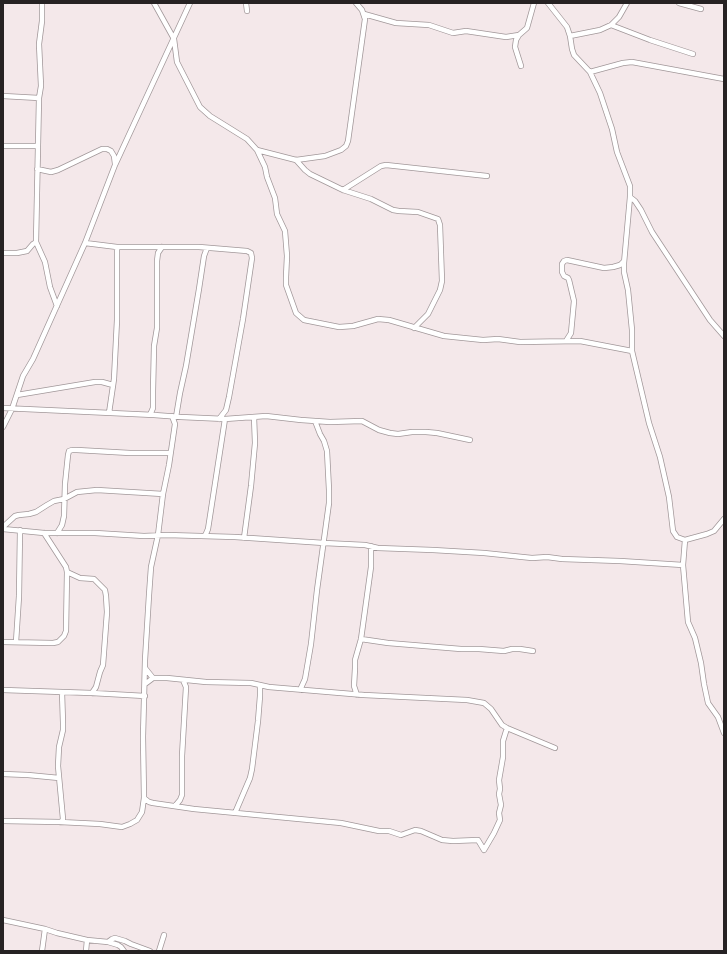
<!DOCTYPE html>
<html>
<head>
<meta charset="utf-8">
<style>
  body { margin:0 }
  #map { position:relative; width:727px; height:954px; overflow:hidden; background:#f4e8ea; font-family:Cabin,sans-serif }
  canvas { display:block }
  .frame { position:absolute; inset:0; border:4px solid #262223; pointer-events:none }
</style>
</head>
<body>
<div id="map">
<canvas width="727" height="954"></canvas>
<div class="frame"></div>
</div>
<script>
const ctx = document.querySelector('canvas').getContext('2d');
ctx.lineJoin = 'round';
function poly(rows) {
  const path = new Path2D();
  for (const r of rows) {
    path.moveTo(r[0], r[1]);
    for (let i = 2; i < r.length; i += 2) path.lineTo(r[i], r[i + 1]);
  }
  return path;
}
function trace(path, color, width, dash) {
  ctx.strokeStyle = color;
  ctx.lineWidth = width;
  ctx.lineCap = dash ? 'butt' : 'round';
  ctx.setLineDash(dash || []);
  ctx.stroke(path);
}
const minor = poly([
  [42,3,42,21,39,44,41,86,39,98,36,242,45,262,50,287,57,306],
  [154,3,174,39,177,62,200,107,210,116,247,139,257,150,265,167,267,177,275,198,277,214,285,231,287,256,286,277,286,285,296,313,304,320,339,327,353,326,378,319,389,320,444,336,483,340,498,339,520,342,580,341,632,351],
  [246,3,247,11],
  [548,3,567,27,570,36,572,49,574,55,590,72,600,93,612,129,617,152,630,186,630,197,624,263,624,272,628,290,632,330,632,351,649,423,660,457,669,497,673,531,677,537,685,540,683,565,688,622,695,638,701,663,704,684,708,703,718,717,724,733],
  [679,3,701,9],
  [364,14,396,23,429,25,453,33,466,31,506,37,519,35],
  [611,25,650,40,693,54],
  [570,36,600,30,611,25,619,17,627,3],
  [521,66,515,47,516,40,519,35,527,28,534,3],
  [590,72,623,63,632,62,724,79],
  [3,96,39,98],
  [3,146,37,146],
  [257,150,296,160,325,156,341,150,346,146,348,141,365,19,362,10,356,3],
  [296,160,305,170,310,174,343,190,371,199,393,210,399,211,418,212,438,219,440,225,442,281,440,290,428,314,414,328],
  [37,169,51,172,58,170,102,149,107,149,111,151,114,156,115,164],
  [343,190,381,166,386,165,487,176],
  [630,197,635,201,641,210,652,232,710,320,724,336],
  [85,243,117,247,199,247,247,251,251,253,252,258,243,319,229,397,226,410,219,419],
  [3,253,17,253,27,251,33,244,36,242],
  [566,341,571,333,574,301,569,280,568,278,564,276,562,272,562,264,564,261,567,260,604,268,613,267,620,265,624,261],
  [17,395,95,382,102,382,113,385],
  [3,408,154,415,181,417,225,419,266,416,301,420,330,422,362,421,379,430,390,433,398,434,412,432,426,432,437,433,470,440],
  [109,413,114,379,117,320,117,247],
  [150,415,153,408,153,391,154,346,157,328,157,261,158,253,162,247],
  [176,417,180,393,186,366,199,289,204,256,207,248],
  [3,427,12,409,23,376,33,359,85,243,115,165,190,3],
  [3,527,15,516,19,515,29,514,36,512,47,505,54,501,64,499,77,492,97,490,163,494],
  [3,529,44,533,95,533,144,536,167,535,235,537,324,543,365,545,378,548,433,550,484,553,532,558,547,557,562,559,620,561,683,565],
  [57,533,62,525,64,516,65,484,68,455,69,451,72,450,77,450,130,453,170,453],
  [205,536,208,529,225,419],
  [244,538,251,486,255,443,254,417],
  [685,540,707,534,714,531,724,519],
  [67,572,80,578,94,579,105,590,106,596,107,612,103,665,100,672,96,687,92,693],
  [361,639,388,643,461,649,479,649,504,651,512,649,520,649,533,651],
  [3,642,53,643,58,642,64,636,66,631,67,572,66,567,44,533],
  [16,642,19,596,20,530],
  [145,668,153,678],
  [145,684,153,678,167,678,206,682,251,683,269,687,364,695,467,700,484,703,491,709,502,725,507,728,555,748],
  [3,690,92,693,145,696],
  [300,690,305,679,311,644,317,590,329,503,329,490,327,451,324,441,320,434,315,421],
  [357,695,354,686,355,668,355,660,361,639,371,567,371,546],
  [3,774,28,775,59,778],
  [144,798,149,802,153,803,194,809,341,823,379,831,389,831,401,835,415,830,421,831,442,840,453,841,478,840,484,850,494,833,500,820,499,813,501,805,499,794,500,789,499,780,503,757,503,741,507,728],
  [175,806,180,800,182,795,182,756,186,687,183,680],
  [235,813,250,778,252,769,258,721,260,696,260,686],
  [3,821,60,822,100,824,122,827,130,824,137,820,142,812,144,798,143,737,145,660,149,595,151,567,158,535,163,494,169,465,175,424,172,416],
  [60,822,62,821,63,819,58,766,59,747,63,730,63,723,62,692],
  [3,920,45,929,57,933,87,940,108,942,112,939,115,938,125,941,131,944,150,951],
  [108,942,118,945,121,947,124,951],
  [42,951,45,929],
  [86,951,87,940],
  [159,951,164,935]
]);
trace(minor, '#a19799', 6);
trace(minor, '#fff', 4.5);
</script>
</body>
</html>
